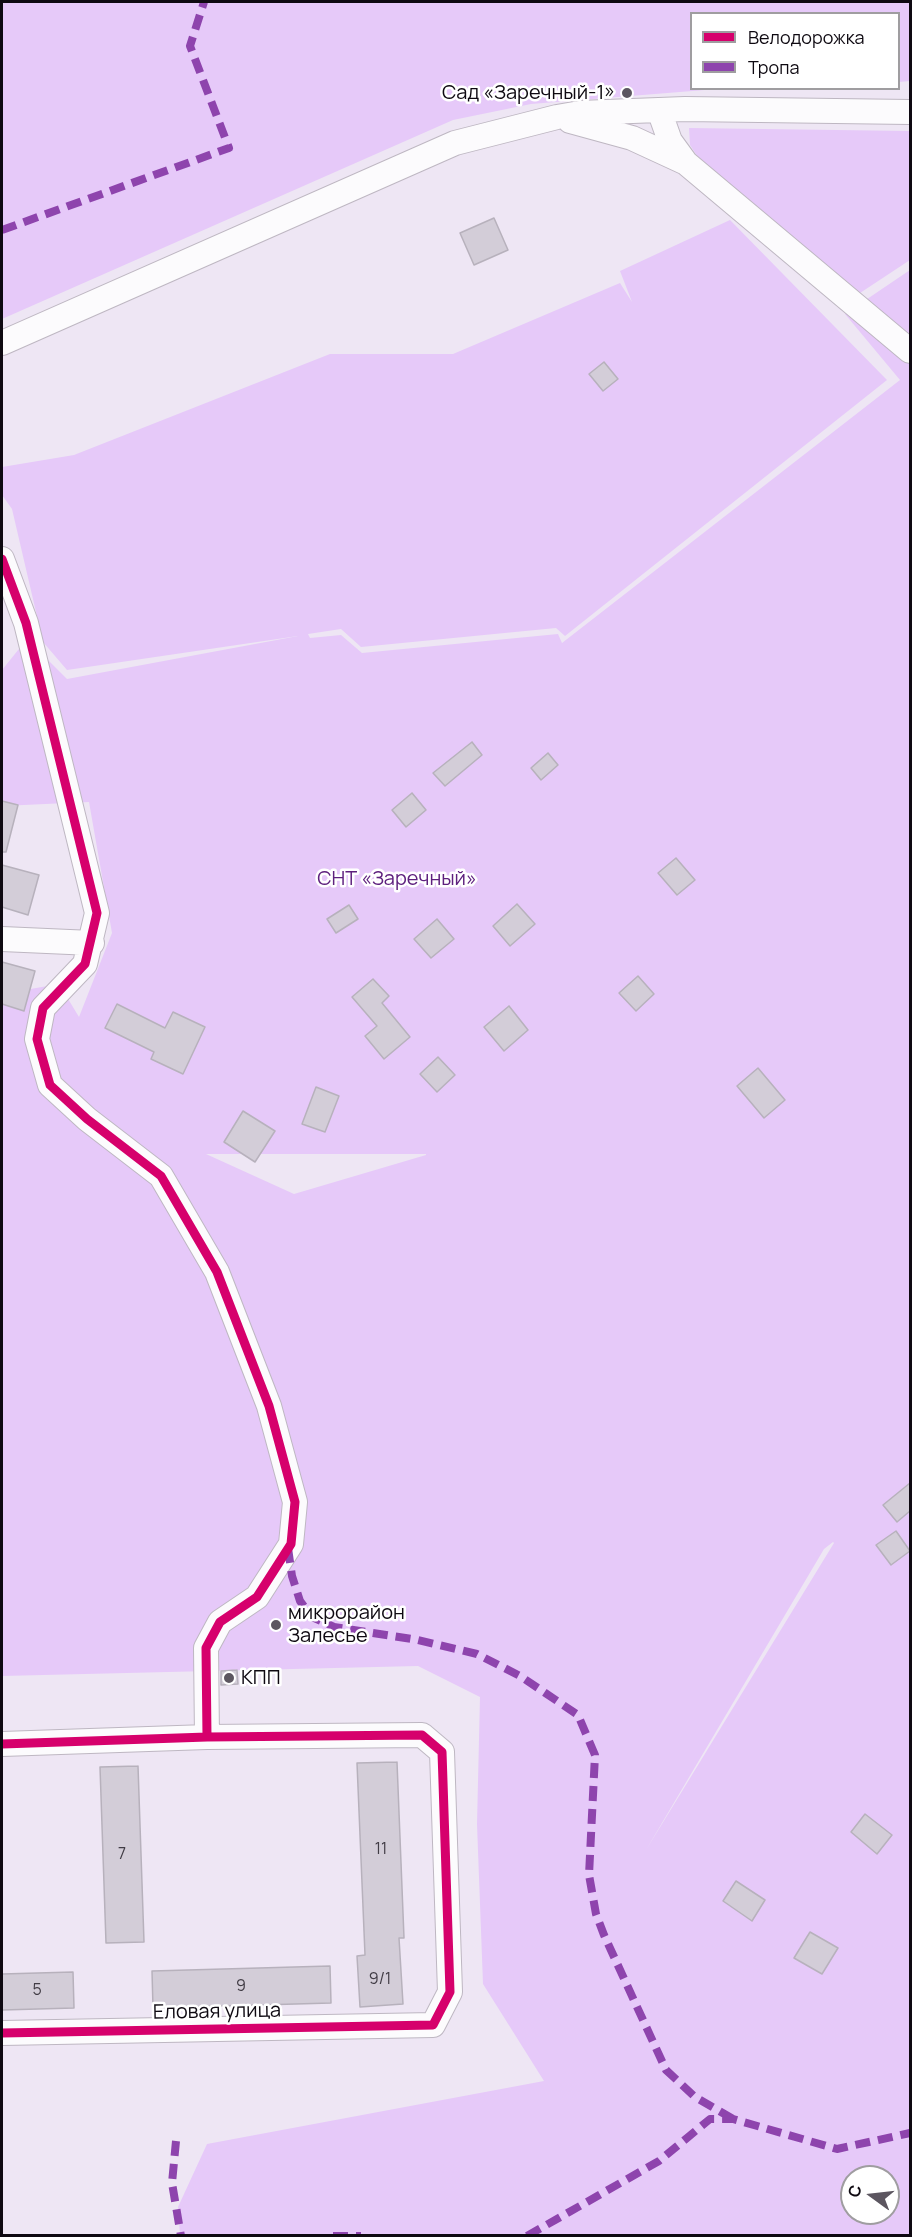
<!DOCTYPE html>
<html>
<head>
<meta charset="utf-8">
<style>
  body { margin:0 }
  #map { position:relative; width:912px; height:2237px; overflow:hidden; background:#eee6f4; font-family:Manrope,sans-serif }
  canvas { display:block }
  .frame { position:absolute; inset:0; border:3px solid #0e0911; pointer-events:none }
  .legend { position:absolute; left:690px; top:12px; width:210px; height:78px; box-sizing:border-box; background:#fff; border:2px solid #9f9da0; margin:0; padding:8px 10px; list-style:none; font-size:18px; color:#0e0911 }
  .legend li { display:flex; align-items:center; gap:12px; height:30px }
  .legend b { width:30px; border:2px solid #9f9da0 }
  .north { position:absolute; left:840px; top:2165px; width:60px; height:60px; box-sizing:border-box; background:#fff; border:2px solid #9f9da0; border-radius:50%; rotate:285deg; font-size:16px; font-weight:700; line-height:24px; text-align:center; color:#0e0911 }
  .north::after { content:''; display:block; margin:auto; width:21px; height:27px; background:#5c5660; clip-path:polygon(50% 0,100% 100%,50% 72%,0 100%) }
</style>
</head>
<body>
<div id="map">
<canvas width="912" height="2237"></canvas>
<div class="frame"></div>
<ul class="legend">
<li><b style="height:8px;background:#d6006c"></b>Велодорожка</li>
<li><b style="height:8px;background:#8e44ad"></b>Тропа</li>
</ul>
<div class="north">С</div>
</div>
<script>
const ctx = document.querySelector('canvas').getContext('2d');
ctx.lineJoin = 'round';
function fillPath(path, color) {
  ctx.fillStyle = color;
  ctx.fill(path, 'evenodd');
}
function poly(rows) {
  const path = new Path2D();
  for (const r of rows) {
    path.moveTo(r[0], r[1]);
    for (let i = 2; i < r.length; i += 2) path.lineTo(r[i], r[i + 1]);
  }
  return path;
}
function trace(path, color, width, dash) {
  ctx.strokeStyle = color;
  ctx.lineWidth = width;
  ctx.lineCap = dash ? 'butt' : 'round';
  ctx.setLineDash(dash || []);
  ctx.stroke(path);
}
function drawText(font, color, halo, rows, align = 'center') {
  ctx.font = font + ' Manrope,sans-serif';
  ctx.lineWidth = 5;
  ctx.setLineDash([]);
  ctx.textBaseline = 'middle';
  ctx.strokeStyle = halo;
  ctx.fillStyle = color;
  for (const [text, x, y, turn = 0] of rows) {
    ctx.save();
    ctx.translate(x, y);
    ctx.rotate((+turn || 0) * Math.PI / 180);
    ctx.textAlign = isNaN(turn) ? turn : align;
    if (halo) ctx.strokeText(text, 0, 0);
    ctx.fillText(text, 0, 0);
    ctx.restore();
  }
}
const green = poly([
  [2,2,910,2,910,81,899,82,898,14,692,14,692,88,717,89,531,104,453,120,2,319],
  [689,128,910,131,910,260,860,293,703,165,690,145],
  [730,220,887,380,565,636,556,628,361,647,341,629,308,634,310,638,341,635,362,653,558,634,562,643,900,380,845,314,910,270,910,2235,180,2235,178,2207,207,2144,544,2081,483,1984,477,1824,480,1697,418,1666,2,1676,2,994,59,984,79,1017,112,933,89,802,2,806,2,670,27,639,67,679,298,636,67,670,43,642,12,509,2,495,2,467,74,455,330,354,453,354,620,283,632,302,620,271],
  [206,1154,426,1154,426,1155,294,1194],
  [833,1542,834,1543,646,1850,824,1549],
  [852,2177,888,2177,888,2213,852,2213]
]);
const building = poly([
  [494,218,508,250,474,265,460,233,494,218],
  [604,362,618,379,603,391,589,374,604,362],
  [472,742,482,755,445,786,433,773,472,742],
  [548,753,558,765,541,780,531,768,548,753],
  [412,793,426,810,406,827,392,810,412,793],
  [2,801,18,805,6,852,2,852,2,801],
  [676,858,695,880,677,895,658,873,676,858],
  [2,865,39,875,28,915,2,907,2,865],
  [517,904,535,924,510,946,493,926,517,904],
  [349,905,358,919,336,933,327,919,349,905],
  [437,919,454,939,431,958,414,939,437,919],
  [2,962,35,971,24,1011,2,1004,2,962],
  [638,976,654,994,636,1011,619,993,638,976],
  [373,979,389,996,382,1003,410,1037,384,1059,365,1036,377,1026,352,997,373,979],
  [117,1004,165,1028,173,1012,205,1027,183,1074,151,1059,154,1052,105,1028,117,1004],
  [509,1006,528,1030,504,1051,484,1027,509,1006],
  [438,1057,455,1075,437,1092,420,1074,438,1057],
  [758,1068,785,1100,764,1118,737,1086,758,1068],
  [316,1087,339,1096,325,1132,302,1124,316,1087],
  [243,1111,275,1131,255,1162,224,1142,243,1111],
  [910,1483,910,1511,897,1522,883,1505,910,1483],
  [896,1531,910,1551,891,1565,876,1545,896,1531],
  [237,1670,238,1684,221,1685,221,1671,237,1670],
  [397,1762,404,1938,399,1938,403,2004,360,2007,357,1956,365,1955,357,1763,397,1762],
  [138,1766,144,1942,106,1943,100,1767,138,1766],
  [865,1814,892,1835,877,1854,851,1832,865,1814],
  [736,1881,765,1900,752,1921,723,1901,736,1881],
  [810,1932,838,1948,822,1974,794,1958,810,1932],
  [330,1966,331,2003,153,2008,152,1971,330,1966],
  [73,1972,74,2008,2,2010,2,1974,73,1972]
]);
const minor = poly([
  [659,110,670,141,686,163,910,351],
  [570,121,632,138,684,162],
  [2,343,455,143,557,117,580,113,685,109,910,112],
  [2,559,26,623,97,913,85,964,43,1008,37,1039,50,1085,87,1119,161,1176,217,1272,269,1406,295,1502,291,1544,257,1597,220,1622,206,1648,207,1737],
  [2,939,92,943],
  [2,1744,207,1737,422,1735,442,1752,450,1992,433,2025,2,2033]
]);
const quiet = poly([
  [2,230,229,148,190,46,204,2],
  [288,1548,292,1576,300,1601,312,1617,334,1627,418,1640,477,1654,520,1676,578,1715,595,1755,589,1875,596,1914,604,1935,666,2070,695,2097,733,2119],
  [176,2141,172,2183,181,2236],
  [333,2236,361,2236],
  [527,2236,659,2161,710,2119,733,2119,837,2149,910,2133]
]);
const cycleway = poly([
  [2,559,26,623,97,913,85,964,43,1008,37,1039,50,1085,87,1119,161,1176,217,1272,269,1406,295,1502,291,1544,257,1597,220,1622,206,1648,207,1737],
  [2,1744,207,1737,422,1735,442,1752,450,1992,433,2025,2,2033]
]);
const markers = [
  [627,93,6,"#5c5660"],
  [276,1625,6,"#5c5660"],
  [229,1678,6,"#5c5660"]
];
const numberNames = [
  ["11",381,1850],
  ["7",122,1855],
  ["9/1",380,1980],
  ["9",241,1987],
  ["5",37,1991]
];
const poiNames = [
  ["Сад «Заречный-1»",615,93,"right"],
  ["микрорайон",288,1613],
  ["Залесье",288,1636],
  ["КПП",241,1678]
];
const parkNames = [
  ["СНТ «Заречный»",397,879]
];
const streetNames = [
  ["Еловая улица",217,2012,-1]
];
fillPath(green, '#e6c9f9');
fillPath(building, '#d3cdd8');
trace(building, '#b7b1bc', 1.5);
trace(minor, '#beb7c2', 26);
trace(minor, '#fcfbfd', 24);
trace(quiet, '#8e44ad', 8, [15, 8]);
trace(cycleway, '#d6006c', 9);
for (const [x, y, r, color] of markers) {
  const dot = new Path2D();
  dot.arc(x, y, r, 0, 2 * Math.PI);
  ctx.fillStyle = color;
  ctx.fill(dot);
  trace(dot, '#fff', 2);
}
drawText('16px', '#413c45', null, numberNames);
drawText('20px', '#0e0911', '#fff', poiNames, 'left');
drawText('20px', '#5e207e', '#fff', parkNames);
drawText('20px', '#0e0911', '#fff', streetNames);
</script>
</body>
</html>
